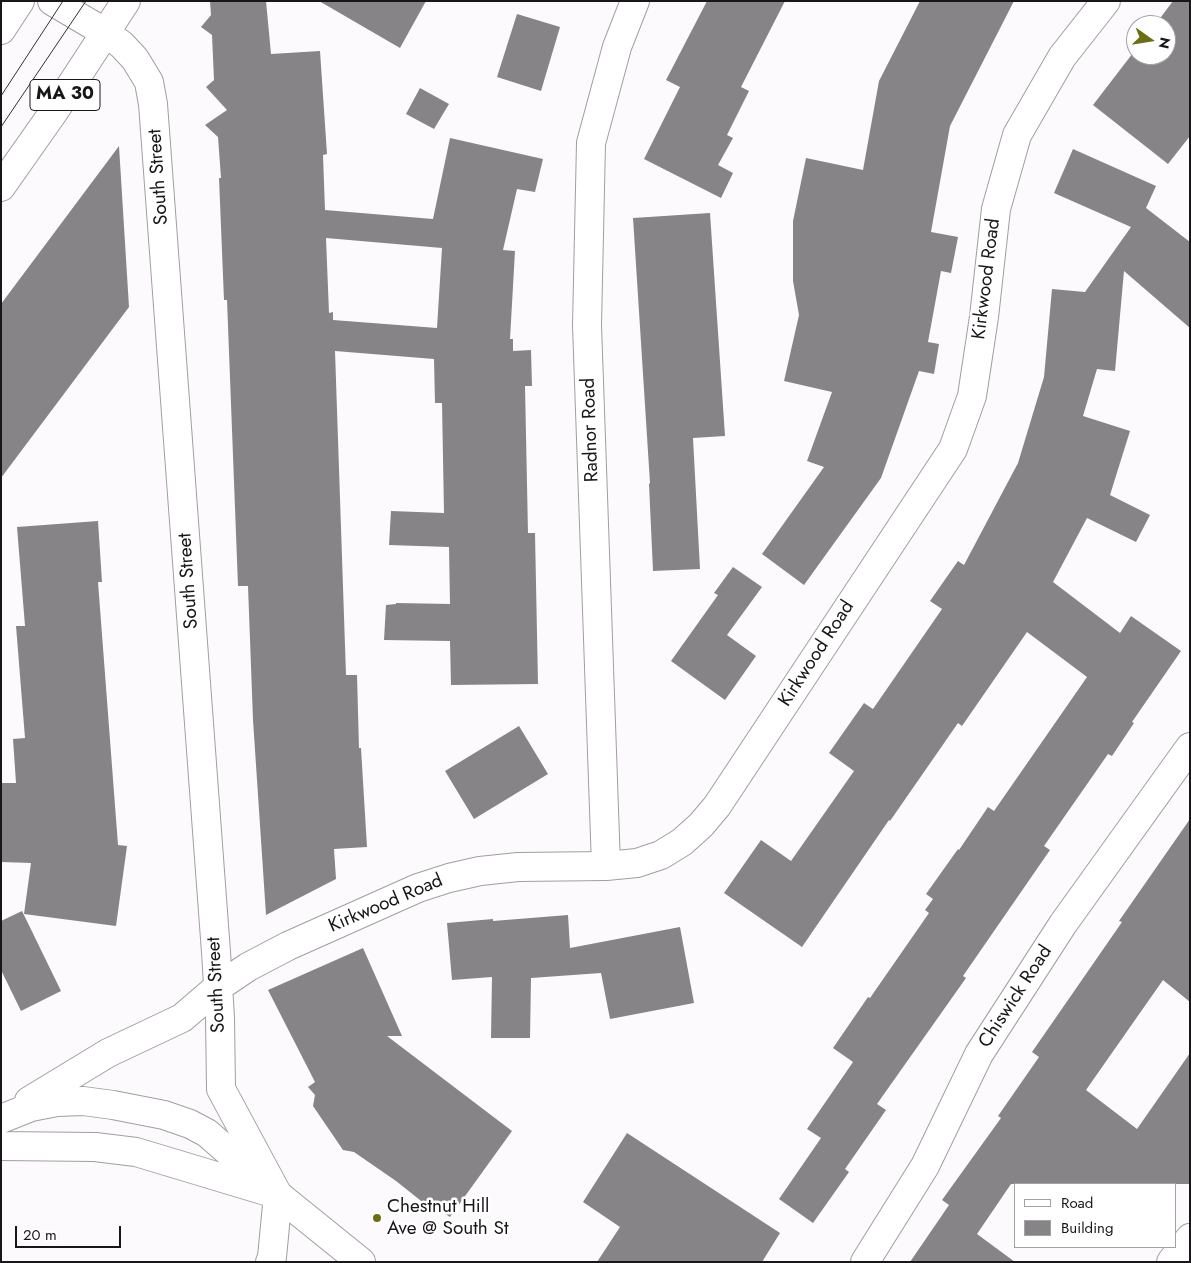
<!DOCTYPE html>
<html>
<head>
<meta charset="utf-8">
<style>
  body { margin:0 }
  #map { position:relative; width:1191px; height:1263px; overflow:hidden; background:#fdfafd; font-family:Jost,sans-serif }
  canvas { display:block }
  .frame { position:absolute; inset:0; border:2px solid #181618; pointer-events:none }
  .legend { position:absolute; left:1014px; top:1183px; width:162px; height:65px; box-sizing:border-box; background:#fff; border:1px solid #a3a2a3; margin:0; padding:6px 9px; list-style:none; font-size:15px; color:#181618 }
  .legend li { display:flex; align-items:center; gap:10px; height:25px }
  .legend b { width:25px; border:1px solid #a3a2a3 }
  .north { position:absolute; left:1126px; top:15px; width:50px; height:50px; box-sizing:border-box; background:#fff; border:1px solid #a3a2a3; border-radius:50%; rotate:103deg; font-size:14px; font-weight:700; line-height:20px; text-align:center; color:#181618 }
  .north::after { content:''; display:block; margin:auto; width:18px; height:22px; background:#6b6e11; clip-path:polygon(50% 0,100% 100%,50% 72%,0 100%) }
  .scale { position:absolute; left:15px; top:1226px; width:106px; height:22px; box-sizing:border-box; border:2px solid #181618; border-top:0; padding-left:6px; font-size:15px; line-height:18px; white-space:nowrap; color:#181618; -webkit-text-stroke:4px #fff; paint-order:stroke }
</style>
</head>
<body>
<div id="map">
<canvas width="1191" height="1263"></canvas>
<div class="frame"></div>
<ul class="legend">
<li><b style="height:6px;background:#fff"></b>Road</li>
<li><b style="height:14px;background:#878487"></b>Building</li>
</ul>
<div class="north">N</div>
<div class="scale">20 m</div>
</div>
<script>
const ctx = document.querySelector('canvas').getContext('2d');
ctx.lineJoin = 'round';
function fillPath(path, color) {
  ctx.fillStyle = color;
  ctx.fill(path, 'evenodd');
}
function poly(rows) {
  const path = new Path2D();
  for (const r of rows) {
    path.moveTo(r[0], r[1]);
    for (let i = 2; i < r.length; i += 2) path.lineTo(r[i], r[i + 1]);
  }
  return path;
}
function trace(path, color, width, dash) {
  ctx.strokeStyle = color;
  ctx.lineWidth = width;
  ctx.lineCap = dash ? 'butt' : 'round';
  ctx.setLineDash(dash || []);
  ctx.stroke(path);
}
function drawText(font, color, halo, rows, align = 'center') {
  ctx.font = font + ' Jost,sans-serif';
  ctx.lineWidth = 5;
  ctx.setLineDash([]);
  ctx.textBaseline = 'middle';
  ctx.strokeStyle = halo;
  ctx.fillStyle = color;
  for (const [text, x, y, turn = 0] of rows) {
    ctx.save();
    ctx.translate(x, y);
    ctx.rotate((+turn || 0) * Math.PI / 180);
    ctx.textAlign = isNaN(turn) ? turn : align;
    if (halo) ctx.strokeText(text, 0, 0);
    ctx.fillText(text, 0, 0);
    ctx.restore();
  }
}
const building = poly([
  [210,1,266,1,271,54,320,51,327,154,323,155,325,210,433,219,450,138,543,159,535,192,517,189,503,250,515,251,510,339,513,339,513,351,531,350,532,386,525,386,528,533,535,533,538,684,451,685,450,641,384,640,386,605,396,604,396,603,450,604,449,547,389,545,391,511,444,513,442,403,435,403,434,359,335,351,346,675,357,675,359,748,361,748,367,847,334,849,336,879,266,915,253,720,248,586,238,586,227,300,224,300,219,178,221,178,218,137,205,125,227,110,206,87,214,80,212,35,201,27,211,15],
  [326,238,442,248,437,328,333,320,333,312,329,313],
  [319,1,426,1,400,48],
  [707,1,785,1,741,87,749,91,727,135,733,138,718,165,733,173,721,198,644,159,680,87,666,80],
  [920,1,1014,1,950,126,931,232,958,237,951,273,941,271,928,342,939,344,934,374,919,371,881,478,804,585,762,554,824,467,807,461,832,392,784,381,799,315,793,281,793,221,806,158,863,170,879,81],
  [1173,1,1190,1,1190,136,1168,164,1093,105,1136,49,1136,55,1166,55,1166,25,1155,25],
  [517,14,560,27,541,91,497,77],
  [420,88,449,104,434,129,406,114],
  [119,146,129,307,1,478,1,304],
  [1073,149,1156,186,1146,208,1190,242,1190,328,1124,271,1115,371,1097,369,1083,416,1130,431,1110,495,1150,515,1136,542,1087,518,1053,582,1120,633,1131,616,1181,651,1132,722,1134,723,1112,756,1108,754,1044,846,1050,850,963,976,966,978,877,1104,886,1110,845,1169,849,1172,813,1223,779,1199,821,1138,807,1129,853,1062,833,1048,868,997,870,998,929,913,925,910,933,899,926,894,958,849,959,850,988,807,994,811,1087,677,1027,632,962,726,958,723,890,821,889,820,802,947,724,893,761,840,791,861,854,771,829,753,864,703,873,709,942,609,930,601,958,561,964,565,1018,463,1044,377,1052,289,1085,292,1131,227,1054,193],
  [710,213,725,436,693,438,700,569,653,571,649,484,650,483,633,218],
  [98,521,102,582,98,582,118,845,127,846,116,926,24,914,31,863,1,862,1,783,16,783,13,739,25,738,16,626,25,626,17,527],
  [733,567,762,587,727,635,756,656,725,700,671,661,718,595,714,593],
  [519,726,548,774,474,819,445,771],
  [1190,819,1190,1002,1163,980,1086,1090,1137,1129,1190,1053,1190,1184,1011,1184,977,1234,1015,1262,910,1262,949,1205,942,1200,1001,1118,998,1116,1039,1057,1032,1052,1122,922,1119,921],
  [22,911,61,991,21,1011,1,970,1,921],
  [568,915,570,948,680,927,694,1003,610,1019,601,973,531,978,530,1038,491,1038,492,977,452,980,447,923,493,919,493,921],
  [363,948,402,1036,387,1036,512,1131,450,1217,431,1204,425,1204,396,1181,354,1152,343,1150,313,1106,315,1095,308,1087,315,1082,268,990],
  [627,1133,780,1233,762,1262,597,1262,620,1227,583,1202]
]);
const minor = poly([
  [52,1,106,33,122,45,135,59,149,82,153,104,216,952,220,1018,221,1089,278,1195,272,1257,270,1262],
  [606,866,587,325,591,143,617,47,635,1],
  [217,988,248,967,288,946,418,888,449,878,480,871,518,867,606,866,637,863,661,855,682,842,701,825,717,806,953,449,972,396,984,317,996,209,1017,135,1062,57,1106,1],
  [865,1262,925,1166,979,1054,1063,924,1190,747],
  [1171,1262,1190,1238]
]);
const major = poly([
  [1,30,20,1],
  [1,187,53,113,126,1],
  [29,1101,108,1053,182,1018,217,988],
  [1,1119,31,1107,57,1102,83,1101,113,1105,164,1115,190,1124,207,1133,278,1195,361,1262],
  [1,1146,95,1147,136,1152,269,1192]
]);
const tram = poly([
  [1,96,63,1],
  [1,127,86,1]
]);
const markers = [
  [377,1218,5,"#6b6e11"]
];
const shields = [
  [65,95,70]
];
const shieldNames = [
  ["MA 30",65,95]
];
const streetNames = [
  ["South Street",159,177,-94],
  ["Kirkwood Road",987,279,-83],
  ["Radnor Road",591,430,-92],
  ["South Street",189,581,-94],
  ["Kirkwood Road",817,654,-57],
  ["Kirkwood Road",386,904,-23],
  ["South Street",217,985,-93],
  ["Chiswick Road",1016,997,-57]
];
const poiNames = [
  ["Chestnut Hill",387,1207],
  ["Ave @ South St",387,1229]
];
fillPath(building, '#878487');
trace(minor, '#a19ea1', 30);
trace(major, '#a19ea1', 30);
trace(minor, '#fff', 28);
trace(major, '#fff', 28);
trace(tram, '#333033', 1);
for (const [x, y, r, color] of markers) {
  const dot = new Path2D();
  dot.arc(x, y, r, 0, 2 * Math.PI);
  ctx.fillStyle = color;
  ctx.fill(dot);
  trace(dot, '#fff', 2);
}
for (const [x, y, w] of shields) {
  const box = new Path2D();
  box.roundRect(x - w / 2, y - 15.5, w, 31, 4);
  ctx.fillStyle = '#fff';
  ctx.fill(box);
  trace(box, '#181618', 1);
}
drawText('bold 18px', '#181618', null, shieldNames);
drawText('19px', '#181618', '#fff', streetNames);
drawText('19px', '#181618', '#fff', poiNames, 'left');
</script>
</body>
</html>
